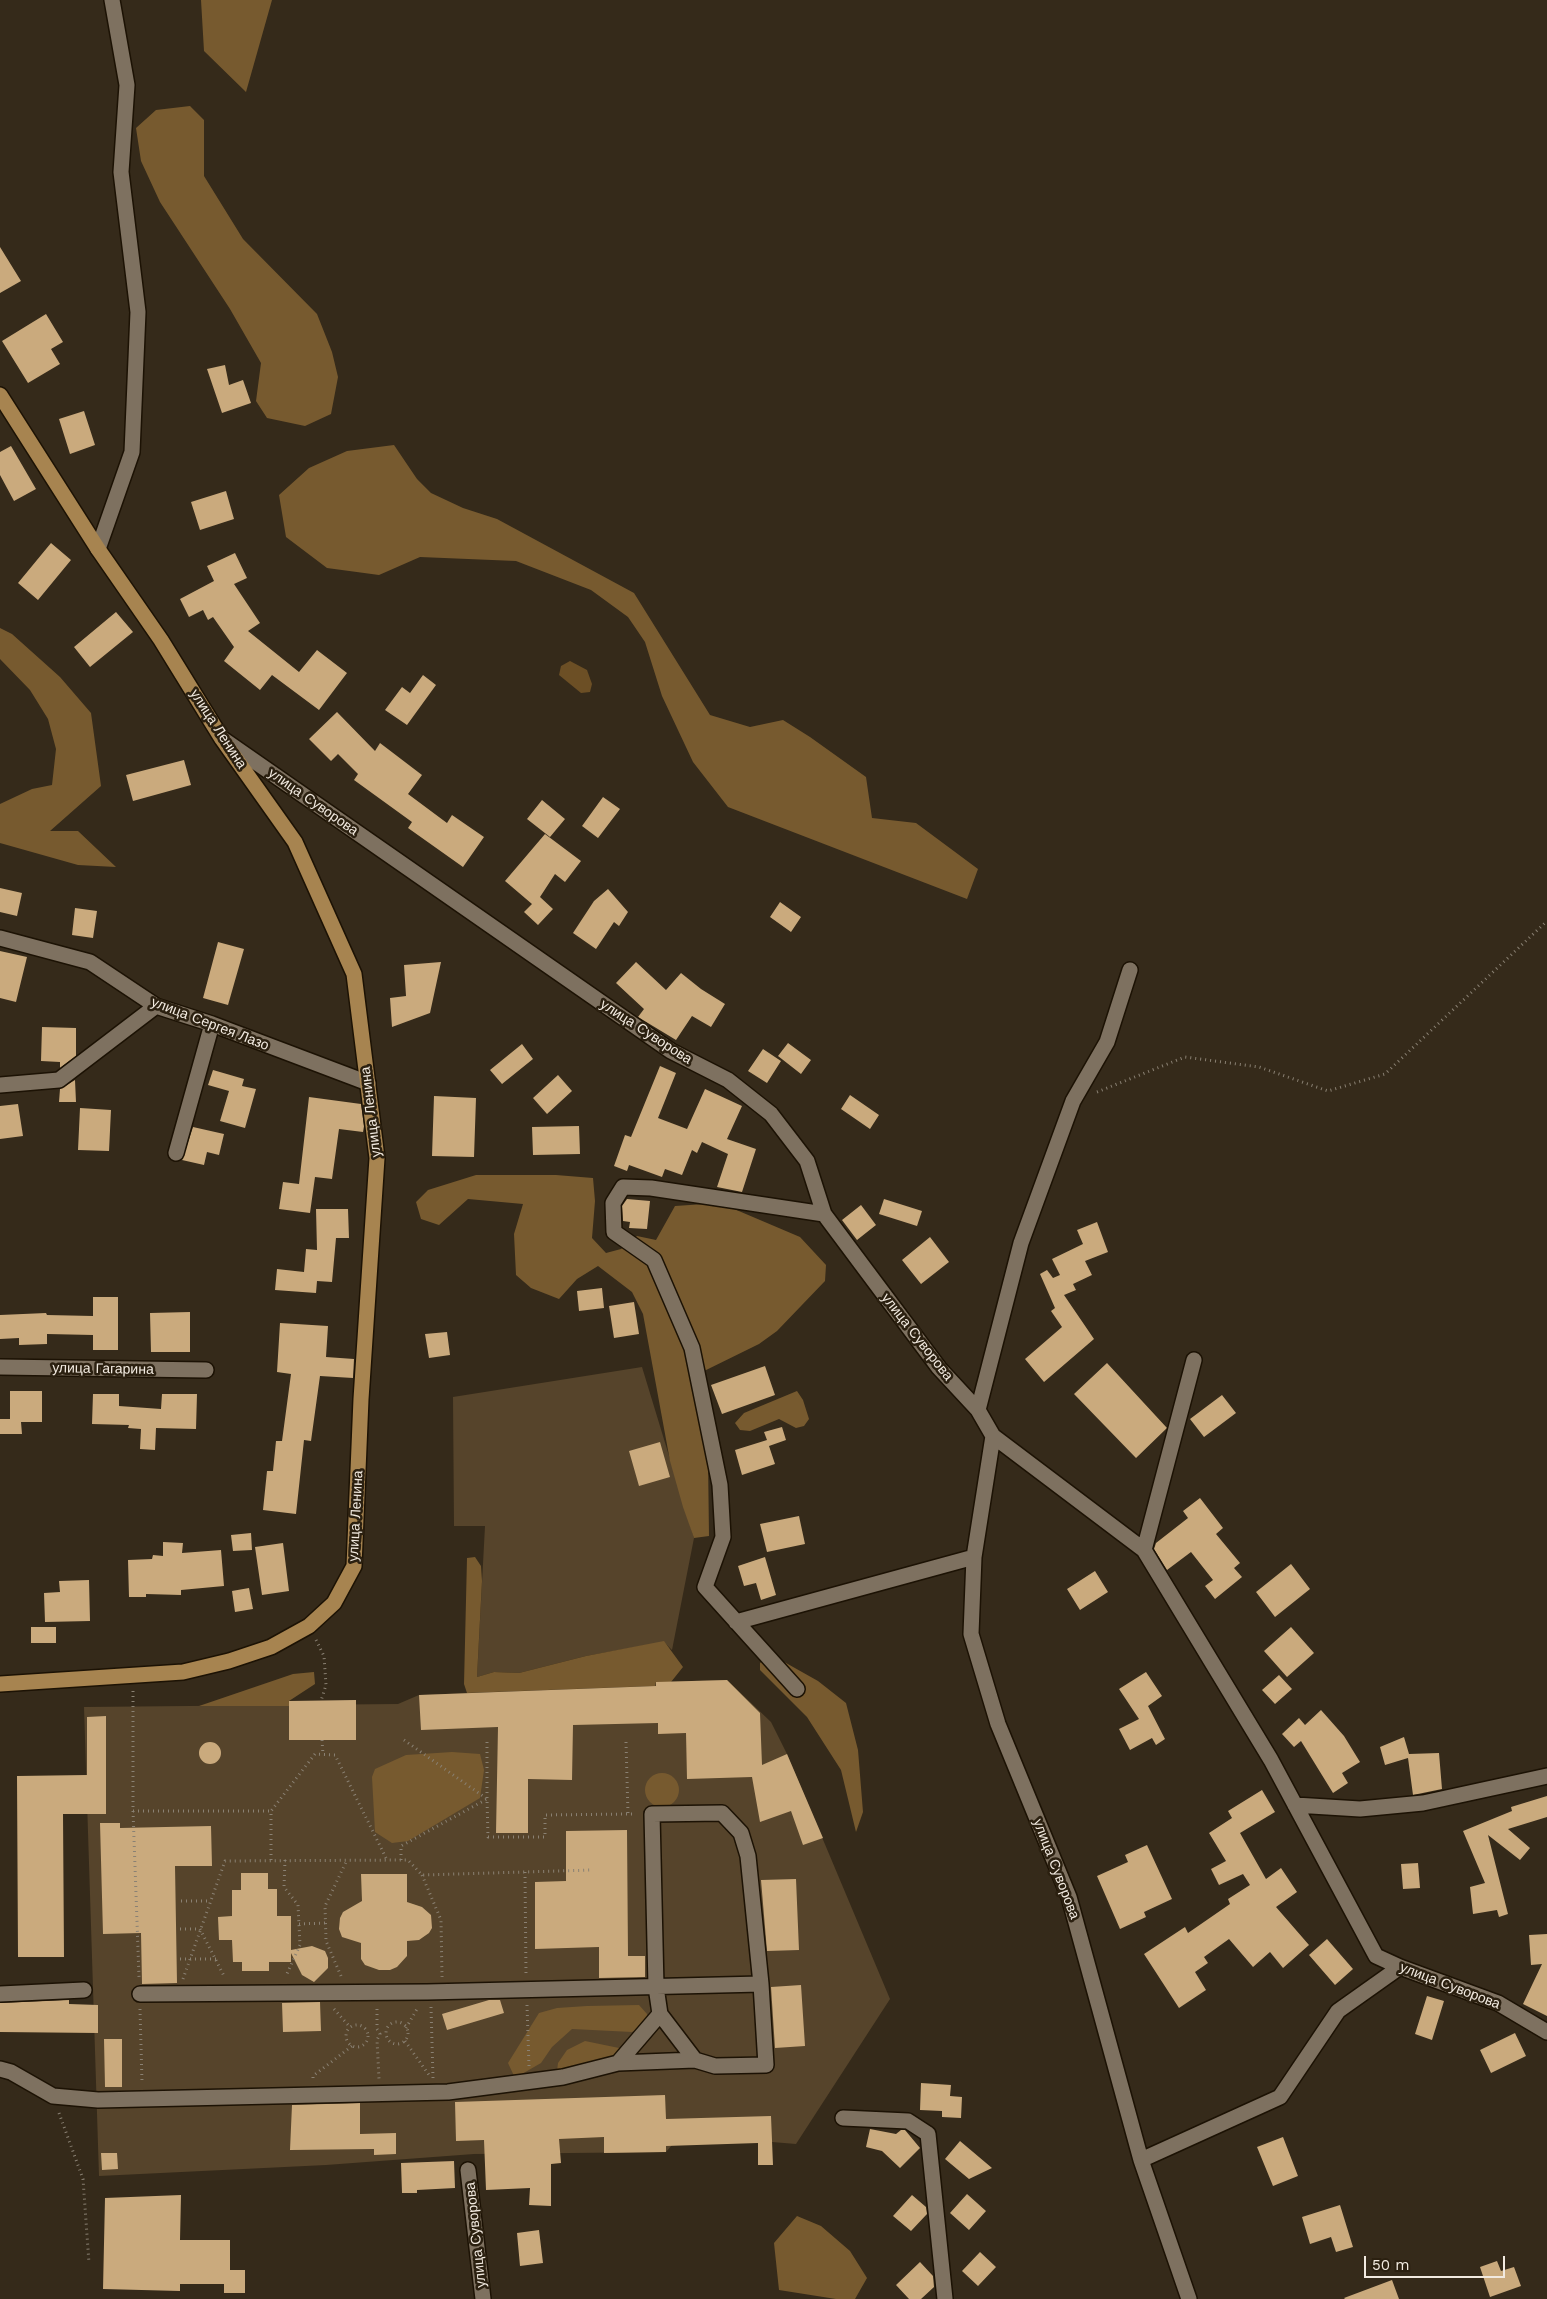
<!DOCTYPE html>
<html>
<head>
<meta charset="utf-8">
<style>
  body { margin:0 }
  #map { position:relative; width:1547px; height:2299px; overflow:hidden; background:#352a1a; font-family:"Work Sans",sans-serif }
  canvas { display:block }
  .scale { position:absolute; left:1364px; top:2256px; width:141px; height:22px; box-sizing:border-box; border:2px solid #f2eae0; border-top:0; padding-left:6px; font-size:15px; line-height:18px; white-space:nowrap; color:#f2eae0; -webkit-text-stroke:4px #2b2010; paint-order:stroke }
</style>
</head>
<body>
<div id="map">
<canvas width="1547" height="2299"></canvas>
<div class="scale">50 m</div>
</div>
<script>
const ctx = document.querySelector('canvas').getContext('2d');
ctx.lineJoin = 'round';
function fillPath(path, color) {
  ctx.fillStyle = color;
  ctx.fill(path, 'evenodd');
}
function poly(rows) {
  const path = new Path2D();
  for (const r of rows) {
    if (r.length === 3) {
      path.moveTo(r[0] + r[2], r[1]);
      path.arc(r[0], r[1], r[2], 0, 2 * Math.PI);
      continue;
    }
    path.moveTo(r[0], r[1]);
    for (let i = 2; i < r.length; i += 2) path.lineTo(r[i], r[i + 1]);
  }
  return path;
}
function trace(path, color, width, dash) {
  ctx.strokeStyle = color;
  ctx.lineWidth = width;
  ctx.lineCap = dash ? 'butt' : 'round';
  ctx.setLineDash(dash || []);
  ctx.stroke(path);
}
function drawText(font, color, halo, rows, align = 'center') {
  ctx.font = font + ' "Work Sans",sans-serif';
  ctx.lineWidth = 5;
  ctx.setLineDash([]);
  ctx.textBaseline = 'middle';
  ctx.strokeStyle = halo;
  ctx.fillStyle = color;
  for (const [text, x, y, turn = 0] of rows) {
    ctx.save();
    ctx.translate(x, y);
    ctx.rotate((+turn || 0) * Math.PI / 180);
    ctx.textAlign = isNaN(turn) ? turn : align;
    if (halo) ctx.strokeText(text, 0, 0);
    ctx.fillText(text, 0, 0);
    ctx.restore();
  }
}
const green = poly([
  [642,1367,694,1538,672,1650,664,1642,586,1656,519,1673,494,1672,477,1677,485,1526,454,1526,453,1397],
  [727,1680,771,1722,787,1754,890,1999,796,2144,772,2142,672,2145,666,2152,474,2154,326,2165,99,2176,84,1707,398,1704,419,1695,655,1686,656,1682]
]);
const forest = poly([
  [201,0,272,0,246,92,204,51],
  [190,106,204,120,204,176,243,239,317,314,332,352,338,377,331,414,305,426,267,418,256,401,261,363,230,309,160,202,141,161,136,128,156,110],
  [394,445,417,479,431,493,463,508,497,519,634,593,710,715,750,727,783,720,810,737,866,777,872,818,916,823,978,869,967,899,728,807,693,762,662,696,645,642,628,617,591,590,516,561,420,557,379,575,327,568,286,537,279,495,309,468,347,451],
  [0,628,12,634,60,677,91,713,101,786,50,831,78,831,116,867,78,865,0,843,0,804,32,789,52,785,56,749,48,719,30,690,0,659],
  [476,1175,556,1175,593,1178,595,1201,592,1238,606,1253,621,1249,637,1236,656,1240,675,1206,720,1203,800,1237,826,1265,825,1281,777,1331,759,1344,698,1374,708,1457,709,1536,694,1538,683,1507,670,1461,643,1314,632,1292,598,1266,577,1279,559,1299,531,1288,516,1275,514,1234,523,1204,468,1199,439,1225,421,1219,416,1202,428,1190],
  [797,1391,803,1400,809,1419,804,1426,796,1428,779,1419,750,1431,740,1430,735,1423,744,1413],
  [475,1557,481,1566,482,1581,477,1677,494,1672,519,1673,586,1656,664,1641,683,1667,671,1682,656,1682,655,1686,467,1693,464,1684,467,1558],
  [770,1654,818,1681,846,1703,858,1750,863,1812,856,1832,841,1770,807,1717,760,1670,760,1663],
  [314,1672,315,1684,289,1701,289,1706,199,1706,293,1674],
  [452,1752,480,1754,484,1770,480,1798,408,1841,392,1843,375,1832,372,1777,375,1769,406,1755],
  [662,1790,17],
  [639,2005,647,2014,647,2025,632,2032,572,2029,552,2047,541,2063,515,2078,508,2063,539,2013,557,2008,587,2006],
  [585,2041,619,2048,621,2055,557,2071,558,2063,567,2050],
  [797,2216,821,2226,850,2251,867,2278,855,2299,836,2299,779,2290,774,2243]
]);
const water = poly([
  [570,661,587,670,592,684,590,692,581,693,559,675,561,666]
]);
const building = poly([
  [0,247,21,281,0,293],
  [46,314,63,342,51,349,60,364,28,383,2,341],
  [225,365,229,385,243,380,251,403,222,413,207,369],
  [84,411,95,445,70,454,59,419],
  [11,446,36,489,14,501,0,475,0,452],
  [226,491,234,519,200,530,191,502],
  [51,543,71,560,38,600,18,583],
  [235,553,247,578,234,584,260,623,248,631,299,672,317,650,347,673,319,710,272,675,260,690,224,661,234,647,213,617,208,620,203,610,189,617,180,599,214,581,207,566],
  [116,612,133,632,90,667,74,647],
  [423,675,436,685,407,725,385,710,402,687,410,693],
  [337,712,375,751,380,743,422,775,408,794,447,823,452,815,484,837,463,867,408,828,412,822,354,780,358,774,338,754,331,761,309,739],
  [184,760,191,785,133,801,126,775],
  [603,797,620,809,598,838,582,826],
  [542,800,565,819,550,837,527,819],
  [545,834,581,861,565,882,555,874,540,897,553,909,538,925,524,912,532,904,505,881],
  [0,888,22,893,17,916,0,912],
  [608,889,628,912,619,926,614,922,596,949,573,933,594,901],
  [780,902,801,917,791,932,770,917],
  [75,908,97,911,93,938,72,935],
  [218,942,244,949,228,1005,203,998],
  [0,951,27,957,16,1002,0,998],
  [441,962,430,1013,392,1027,390,998,406,996,404,965],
  [636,962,666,990,681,973,701,989,725,1004,711,1027,692,1016,676,1040,638,1017,644,1009,616,983],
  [42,1027,76,1028,76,1056,60,1068,60,1062,41,1061],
  [788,1043,811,1060,801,1074,778,1056],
  [522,1044,533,1059,502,1084,490,1070],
  [763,1049,781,1061,767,1083,748,1071],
  [660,1066,676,1073,658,1118,687,1129,705,1089,742,1106,727,1139,756,1149,742,1192,717,1187,728,1154,702,1142,697,1153,692,1150,682,1175,665,1169,662,1177,629,1165,627,1171,614,1166,625,1135,631,1137],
  [213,1070,244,1079,242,1086,256,1089,245,1128,220,1121,229,1091,208,1085],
  [558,1075,572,1091,547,1114,533,1098],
  [75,1080,76,1102,59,1102,60,1089],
  [850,1095,879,1115,870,1129,841,1109],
  [434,1096,476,1098,474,1157,432,1156],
  [309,1097,361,1104,364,1126,363,1132,339,1129,332,1179,315,1177,310,1213,279,1209,283,1182,299,1184],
  [18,1104,23,1136,0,1139,0,1106],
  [80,1108,111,1110,109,1151,78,1150],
  [579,1126,580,1154,533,1155,532,1127],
  [193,1127,224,1134,219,1155,207,1152,204,1165,182,1160],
  [627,1199,650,1201,647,1229,629,1228,630,1222,623,1221,622,1206],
  [884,1199,922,1211,917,1226,879,1214],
  [861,1205,876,1225,857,1240,842,1220],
  [316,1209,348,1209,349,1238,336,1238,332,1282,317,1281,316,1293,275,1290,277,1269,304,1272,306,1249,317,1250],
  [1097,1222,1108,1252,1085,1261,1092,1275,1073,1284,1076,1290,1064,1295,1094,1339,1044,1382,1025,1359,1062,1327,1051,1311,1055,1308,1040,1274,1047,1270,1053,1278,1060,1275,1052,1259,1083,1244,1077,1230],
  [930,1237,949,1262,921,1284,902,1260],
  [602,1288,604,1308,579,1311,577,1291],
  [93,1297,118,1297,118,1350,93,1350,93,1335,47,1334,47,1344,19,1345,19,1338,0,1339,0,1315,46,1313,47,1315,93,1316],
  [634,1302,639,1334,614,1338,609,1306],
  [190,1312,190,1352,151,1352,150,1313],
  [280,1323,328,1326,326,1357,354,1359,353,1378,320,1376,311,1441,304,1440,296,1514,263,1510,267,1471,273,1471,276,1441,282,1441,291,1374,277,1372],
  [447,1332,450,1355,429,1358,425,1334],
  [1107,1363,1167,1428,1136,1458,1074,1394],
  [765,1366,775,1395,722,1414,711,1385],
  [10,1391,42,1391,42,1422,21,1422,22,1434,0,1434,0,1419,10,1419],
  [93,1394,119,1394,119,1406,161,1409,162,1394,197,1394,196,1429,156,1428,155,1450,140,1449,141,1429,128,1428,129,1425,92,1424],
  [1222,1395,1236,1413,1204,1437,1190,1419],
  [782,1427,786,1440,769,1446,775,1464,742,1475,735,1450,767,1440,764,1432],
  [660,1442,670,1477,639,1486,629,1451],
  [1200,1498,1223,1528,1216,1534,1240,1563,1234,1568,1242,1577,1215,1599,1205,1586,1213,1580,1191,1552,1167,1570,1154,1549,1156,1543,1188,1518,1183,1511],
  [799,1516,805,1544,767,1552,760,1524],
  [251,1533,252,1550,233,1551,231,1535],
  [163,1542,183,1543,182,1553,221,1550,224,1586,181,1590,181,1595,146,1594,146,1597,129,1597,128,1560,152,1559,153,1555,163,1556],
  [283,1543,289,1591,262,1595,255,1547],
  [765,1557,776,1595,761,1600,756,1583,744,1586,738,1566],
  [1291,1564,1310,1589,1275,1617,1256,1592],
  [1095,1571,1108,1592,1080,1610,1067,1589],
  [89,1580,90,1621,45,1622,44,1593,60,1592,59,1581],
  [249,1588,253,1609,235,1612,232,1591],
  [31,1627,56,1627,56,1643,31,1643],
  [1291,1627,1314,1653,1287,1677,1264,1651],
  [1146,1672,1162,1696,1148,1706,1165,1739,1156,1745,1152,1738,1130,1750,1119,1729,1139,1719,1119,1689],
  [1279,1675,1292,1689,1275,1704,1262,1690],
  [727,1680,760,1713,762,1765,787,1754,823,1838,803,1845,791,1811,760,1822,752,1777,687,1779,686,1733,658,1734,658,1723,573,1725,572,1780,528,1779,528,1833,496,1833,498,1727,421,1730,419,1695,656,1686,656,1682],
  [356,1700,356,1740,289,1740,289,1701],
  [1321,1710,1344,1736,1360,1762,1342,1773,1348,1783,1333,1793,1301,1741,1294,1747,1282,1734,1299,1718,1305,1725],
  [106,1716,106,1814,63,1814,64,1957,18,1957,17,1776,87,1775,87,1717],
  [1404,1737,1409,1754,1439,1753,1442,1789,1413,1795,1408,1758,1385,1765,1380,1747],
  [210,1753,11],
  [1262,1790,1275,1812,1240,1833,1266,1879,1281,1868,1297,1892,1276,1907,1309,1945,1283,1968,1270,1952,1253,1967,1229,1939,1204,1957,1208,1963,1195,1972,1206,1990,1179,2008,1144,1954,1185,1927,1188,1933,1230,1904,1228,1899,1250,1885,1243,1874,1219,1885,1211,1869,1226,1861,1209,1833,1232,1818,1228,1811],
  [1547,1796,1547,1817,1508,1829,1530,1848,1520,1860,1488,1835,1508,1914,1499,1917,1497,1910,1473,1914,1470,1887,1485,1883,1463,1831,1512,1811,1511,1807],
  [100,1823,120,1823,120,1828,211,1826,212,1866,175,1866,177,1983,142,1984,141,1933,103,1934],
  [627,1830,628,1956,645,1956,645,1977,599,1978,599,1947,535,1949,535,1882,566,1881,566,1831],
  [1147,1845,1172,1899,1144,1912,1146,1917,1120,1929,1097,1876,1128,1862,1125,1855],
  [1418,1863,1420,1888,1403,1889,1401,1864],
  [241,1873,268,1873,268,1889,277,1889,277,1916,291,1916,291,1950,312,1946,325,1951,328,1958,328,1968,314,1982,302,1975,291,1953,291,1962,269,1962,269,1971,242,1971,242,1962,233,1962,232,1940,219,1940,218,1917,232,1916,232,1890,241,1890],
  [361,1874,407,1874,407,1902,422,1907,431,1915,432,1928,429,1933,419,1940,407,1941,407,1956,397,1967,390,1970,379,1970,365,1965,361,1959,361,1943,342,1937,339,1929,340,1918,343,1912,362,1901],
  [796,1879,799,1950,767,1951,761,1880],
  [1547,1934,1547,2016,1523,2004,1542,1964,1531,1965,1529,1935],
  [1327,1939,1353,1969,1335,1985,1309,1955],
  [801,1985,805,2046,775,2048,771,1987],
  [1427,1996,1444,2001,1432,2040,1415,2034],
  [69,2000,69,2004,98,2005,98,2033,0,2032,0,2003],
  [489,2000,500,2000,504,2013,447,2030,442,2014],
  [320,2002,321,2031,283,2032,282,2003],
  [1515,2033,1526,2056,1491,2073,1480,2050],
  [104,2039,122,2039,122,2087,105,2087],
  [921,2083,951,2085,950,2096,962,2097,961,2118,942,2117,942,2111,920,2110],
  [665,2095,666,2119,771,2116,773,2165,758,2165,758,2143,666,2146,666,2152,604,2153,604,2137,559,2139,561,2163,551,2164,551,2206,529,2205,530,2188,486,2190,484,2140,456,2141,455,2102],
  [360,2103,360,2134,396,2133,396,2154,374,2155,374,2149,290,2150,292,2105],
  [870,2129,896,2134,901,2130,905,2130,920,2148,900,2168,882,2151,866,2147],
  [1283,2137,1298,2176,1273,2186,1257,2147],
  [960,2141,992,2168,969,2179,945,2159],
  [101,2153,117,2153,118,2169,102,2170],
  [454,2161,455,2188,417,2190,417,2193,402,2193,401,2163],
  [967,2194,986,2211,969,2230,950,2213],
  [181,2195,180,2240,230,2240,230,2270,245,2270,245,2293,224,2293,224,2284,180,2284,180,2291,103,2289,105,2198],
  [912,2195,926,2207,927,2214,911,2231,893,2216],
  [1340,2205,1353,2247,1336,2252,1331,2237,1310,2244,1302,2217],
  [539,2230,543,2263,520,2266,517,2233],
  [980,2252,996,2267,978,2286,962,2271],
  [1497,2261,1501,2271,1514,2267,1521,2286,1490,2297,1480,2267],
  [920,2262,933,2276,934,2287,921,2299,909,2299,896,2285],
  [1392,2280,1399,2299,1345,2299,1344,2298]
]);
const path = poly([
  [1097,1092,1185,1057,1259,1067,1328,1091,1385,1074,1547,921],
  [316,1640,324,1656,326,1685,321,1701],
  [133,1691,133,1811,139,1977],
  [322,1740,323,1755],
  [404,1740,487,1799],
  [626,1742,628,1814,635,1814],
  [487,1798,487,1738],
  [133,1811,271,1811],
  [271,1860,271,1811,315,1754,335,1755,387,1860],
  [285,1860,284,1887,298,1905,300,1945,286,1976],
  [401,1860,401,1846,487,1799,488,1837,545,1837,545,1815,628,1814],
  [525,1872,526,1974],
  [422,1875,441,1920,442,1977],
  [181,1901,211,1901],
  [299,1924,325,1923],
  [180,1929,200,1929,225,1978],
  [180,1959,216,1959],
  [341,1976,326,1941,325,1906,347,1860],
  [183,1979,225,1861,408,1860,422,1875,592,1870],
  [527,2005,529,2066],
  [431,2007,433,2078],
  [140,2009,142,2082],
  [334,2009,350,2027],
  [377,2009,377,2029,380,2034,377,2040,379,2079],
  [397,2033,11],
  [357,2036,11],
  [406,2028,417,2009],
  [405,2041,429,2075],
  [313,2078,313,2076,352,2046],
  [59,2113,83,2179,89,2263]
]);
const minor = poly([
  [98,549,132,452,138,312,121,172,127,85,112,0],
  [224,740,671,1051,728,1080,771,1114,807,1161,824,1214,939,1368,978,1410,993,1436,974,1557,971,1634,998,1724,1069,1897,1141,2160,1189,2299],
  [0,938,90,962,156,1006,212,1024,368,1083],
  [0,1085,59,1080,156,1006],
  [176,1153,212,1024],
  [0,1367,206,1370],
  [978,1410,1021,1243,1073,1101,1107,1042,1130,970],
  [993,1436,1144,1550,1271,1760,1376,1956,1400,1967,1498,2003,1547,2032],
  [1144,1550,1194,1360],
  [736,1622,974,1557],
  [797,1689,705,1587,723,1537,720,1485,692,1348,654,1260,614,1232,613,1203,623,1187,651,1188,824,1214],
  [1295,1805,1360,1809,1423,1803,1547,1776],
  [722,1813,741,1833,748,1856,761,1984,766,2065,715,2066,695,2060,660,2014,656,1987,652,1814,722,1813],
  [0,1994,84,1990],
  [140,1994,427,1992,761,1984],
  [618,2063,695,2060],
  [0,2069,11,2072,53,2096,98,2100,448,2092,563,2077,618,2063,660,2014],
  [843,2118,908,2121,928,2134,945,2299],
  [1141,2160,1280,2097,1338,2011,1400,1967],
  [468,2170,483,2299]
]);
const major = poly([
  [0,395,98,549,161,640,222,739,295,842,354,974,377,1158,361,1399,354,1566,334,1603,309,1626,271,1647,229,1661,183,1672,0,1684]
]);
const streetNames = [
  ["улица Ленина",218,729,57],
  ["улица Суворова",313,802,35],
  ["улица Сергея Лазо",210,1024,21],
  ["улица Суворова",646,1032,33],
  ["улица Ленина",371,1112,-97],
  ["улица Суворова",917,1337,52],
  ["улица Гагарина",103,1369,1],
  ["улица Ленина",356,1516,-87],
  ["улица Суворова",1056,1869,69],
  ["улица Суворова",1450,1986,21],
  ["улица Суворова",476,2235,-96]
];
fillPath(green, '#56442b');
fillPath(forest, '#775a2f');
fillPath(water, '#6c4f25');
fillPath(building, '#caaa7d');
trace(minor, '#1c1204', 18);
trace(major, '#1c1204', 18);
trace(path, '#8a8173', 3, [1, 4]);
trace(minor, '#7e7160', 15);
trace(major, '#a78450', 15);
drawText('14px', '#f2eae0', '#2b2010', streetNames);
</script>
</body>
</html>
